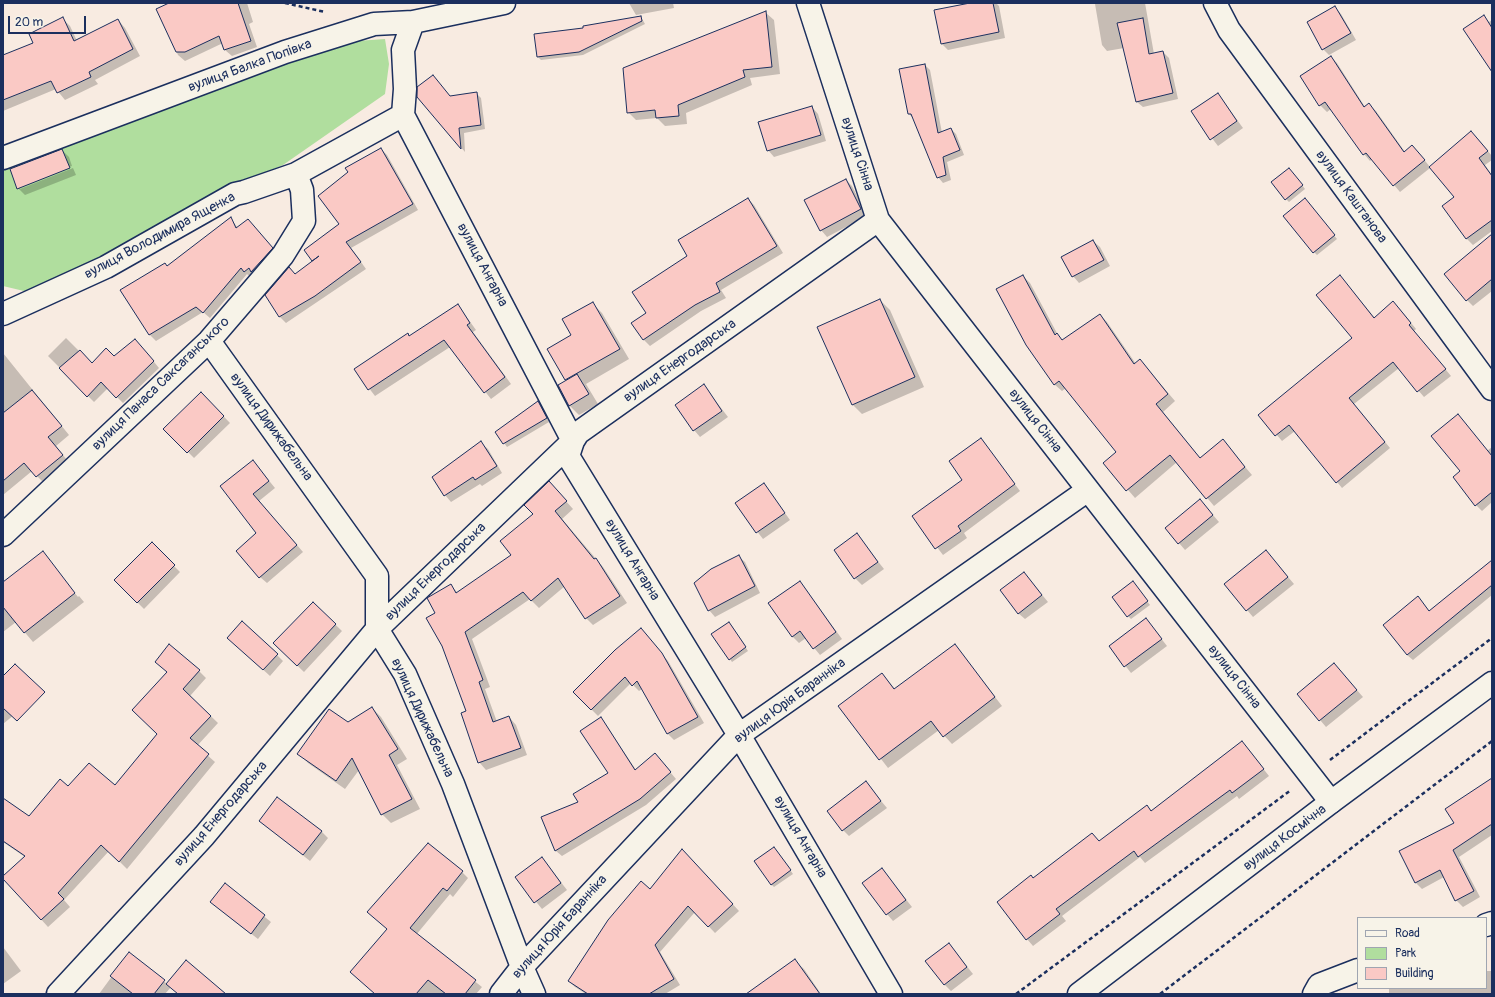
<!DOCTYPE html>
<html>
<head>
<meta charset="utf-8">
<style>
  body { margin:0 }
  #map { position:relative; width:1495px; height:997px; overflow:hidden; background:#f8ebe1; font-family:Pangolin,sans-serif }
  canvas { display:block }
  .frame { position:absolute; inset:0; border:4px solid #1b2f5e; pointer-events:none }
  .legend { position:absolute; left:1357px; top:917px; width:130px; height:72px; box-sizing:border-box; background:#f7f3e8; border:1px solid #9fa5b1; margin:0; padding:5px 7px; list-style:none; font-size:12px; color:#1b2f5e }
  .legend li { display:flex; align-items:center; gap:8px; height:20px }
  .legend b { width:20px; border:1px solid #9fa5b1 }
  .scale { position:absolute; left:8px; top:16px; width:78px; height:18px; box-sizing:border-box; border:2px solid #1b2f5e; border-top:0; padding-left:5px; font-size:12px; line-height:14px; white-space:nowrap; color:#1b2f5e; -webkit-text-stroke:3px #f7f3e8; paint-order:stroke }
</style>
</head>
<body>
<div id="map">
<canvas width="1495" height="997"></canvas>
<div class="frame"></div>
<ul class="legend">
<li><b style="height:5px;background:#f7f3e8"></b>Road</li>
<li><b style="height:11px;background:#b0de9e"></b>Park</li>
<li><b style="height:11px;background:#fac9c5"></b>Building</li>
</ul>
<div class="scale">20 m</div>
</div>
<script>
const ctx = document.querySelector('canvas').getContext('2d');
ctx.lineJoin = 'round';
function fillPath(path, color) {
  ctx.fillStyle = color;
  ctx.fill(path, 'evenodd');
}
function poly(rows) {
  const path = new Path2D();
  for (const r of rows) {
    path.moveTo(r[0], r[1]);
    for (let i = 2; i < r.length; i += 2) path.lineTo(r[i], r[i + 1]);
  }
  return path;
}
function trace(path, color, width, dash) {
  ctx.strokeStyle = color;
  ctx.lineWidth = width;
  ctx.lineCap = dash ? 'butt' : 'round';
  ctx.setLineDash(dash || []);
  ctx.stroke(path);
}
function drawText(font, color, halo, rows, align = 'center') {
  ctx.font = font + ' Pangolin,sans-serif';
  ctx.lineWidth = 3.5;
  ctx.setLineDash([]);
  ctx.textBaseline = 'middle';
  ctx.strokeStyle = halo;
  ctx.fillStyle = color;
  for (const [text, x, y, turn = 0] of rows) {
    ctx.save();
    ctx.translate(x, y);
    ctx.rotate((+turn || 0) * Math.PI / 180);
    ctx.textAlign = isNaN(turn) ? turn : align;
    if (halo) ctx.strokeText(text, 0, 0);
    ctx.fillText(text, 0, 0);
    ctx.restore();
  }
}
const green = poly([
  [385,39,389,64,385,94,283,165,216,194,111,252,28,292,3,286,3,169,343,42]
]);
const shadow = poly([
  [171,3,247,3,253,22,249,24,257,47,232,56,225,50,223,43,185,61,178,55,158,9],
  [629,3,673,3,674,8,636,15],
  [975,3,996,3,999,6,1005,38,948,50,942,44],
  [1101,3,1145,3,1154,54,1163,52,1169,58,1178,99,1143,107,1137,102,1124,48,1107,51,1102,45,1095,4],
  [1335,7,1341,14,1356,40,1329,55,1323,49],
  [766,13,774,20,780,74,750,78,752,85,686,113,687,124,665,126,657,118,636,120,628,112],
  [641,17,645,24,583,55,541,60,538,57],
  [1483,17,1489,22,1492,20,1492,58],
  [63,19,70,26,77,41,118,20,125,28,140,56,95,80,98,84,65,100,56,89,3,111,3,56,34,43],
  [1331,57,1337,63,1365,107,1369,105,1376,111,1405,152,1418,152,1430,167,1478,139,1492,156,1492,160,1485,165,1492,175,1492,231,1473,245,1467,239,1443,206,1455,197,1430,168,1400,192,1372,159,1370,161,1364,154,1331,109,1327,112,1320,105,1302,76],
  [925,65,930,70,942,133,951,129,956,134,964,155,947,162,951,180,943,183,938,177,914,119,909,114],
  [437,81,451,97,476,93,481,98,485,129,464,133,465,152,418,97],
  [1218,94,1243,128,1218,146,1192,112],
  [812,107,818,114,826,141,774,157,768,150],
  [381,149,387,155,418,210,351,248,366,269,286,323,280,317,266,295,314,262,312,260,341,224],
  [62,150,69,157,72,166,20,187,20,189,73,168,76,175,25,195,18,188,11,170],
  [1292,172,1305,189,1289,202,1286,199],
  [846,180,852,186,867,216,827,237,821,230],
  [748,199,754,205,783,253,721,290,726,298,701,311,650,346,643,339,688,256],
  [1308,203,1337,239,1317,255,1314,252],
  [231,219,238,228,254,226,278,255,251,278,247,274,210,318,203,312,156,341,150,335,122,290,168,267],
  [1093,241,1100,247,1110,266,1079,283,1073,276],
  [1492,250,1492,291,1473,306,1467,300],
  [1023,276,1030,283,1058,335,1063,341,1100,315,1107,322,1136,364,1140,360,1175,401,1163,412,1201,459,1223,441,1252,475,1214,506,1177,462,1135,498,1105,463,1117,452,1066,388,1062,391,1054,384],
  [1345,282,1375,318,1399,308,1416,329,1414,331,1451,376,1424,397,1399,368,1354,404,1390,448,1342,488,1295,431,1282,441,1260,415,1354,338],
  [880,300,890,310,924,387,862,414,852,404],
  [592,303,602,313,629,359,586,384,598,404,579,415,569,405,567,381,548,349,572,335],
  [458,305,476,330,473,332,511,384,491,399,450,347,375,396,355,370,408,335,410,337],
  [66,338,92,364,114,357,141,346,159,368,123,403,108,388,94,402,48,356],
  [3,353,69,435,56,446,70,464,45,484,32,471,3,495],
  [704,386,728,417,700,437,694,430],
  [201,393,230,423,194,458,165,429],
  [538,402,549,422,507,447,496,432],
  [981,439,1020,491,964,533,967,538,943,555,913,516,964,480],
  [481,443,488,449,502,473,482,486,480,484,451,502,445,495],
  [1492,447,1492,502,1482,511,1476,505,1487,451],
  [253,461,275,488,259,501,303,552,267,583,260,577,257,533,221,486],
  [764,484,790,520,763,539,736,504],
  [556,490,573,509,562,519,603,567,627,603,593,625,586,618,565,586,539,608,530,599,472,639,490,687,485,689,497,722,509,717,516,725,527,755,486,770,479,762,468,711,437,613,451,586,458,593,513,556,534,515],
  [1200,500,1219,522,1185,550,1179,543],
  [857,535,884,569,862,585,855,578],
  [152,544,180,572,144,609,115,580],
  [1266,551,1294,584,1253,617,1226,585],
  [43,552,51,561,49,561,78,597,79,596,84,602,33,642,16,622,3,632,3,583],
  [738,556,745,562,760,593,715,617,709,610],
  [1492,561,1492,595,1413,660,1407,655,1423,603,1430,612],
  [1024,573,1048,602,1025,619,1018,613],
  [800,582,842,639,820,655,806,638,799,643,792,636],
  [1135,585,1150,605,1131,619,1128,616],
  [313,603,342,631,304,672,274,643],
  [1146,619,1167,646,1131,673,1110,646],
  [732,626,748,651,732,662,730,659],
  [647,636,668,661,704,723,674,740,668,734,642,689,639,691,631,683,598,716,574,692],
  [235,644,277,655,283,661,270,676],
  [955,645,1002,706,952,744,939,730,888,768,840,706,882,674,896,690],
  [1334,664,1363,697,1326,727,1298,694],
  [199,671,206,678,190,696,218,723,197,746,215,762,127,869,109,851,64,900,70,907,48,927,3,877,25,857,3,842,3,800,29,817,68,788,115,787,158,734,133,710],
  [3,678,43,691,3,724],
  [372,708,381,717,407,759,397,765,420,809,391,823,382,814,359,770,345,789,308,763,299,753],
  [601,719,606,725,636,770,660,760,676,779,646,805,562,856,556,851,542,817,579,802,609,774],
  [1242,742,1269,776,1239,799,1237,796,1145,863,1140,857,1062,916,1066,921,1033,946,1027,939,998,902,1033,879,1092,834,1100,842,1147,806,1152,811],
  [1492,780,1492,835,1459,857,1480,897,1463,907,1456,900,1444,877,1422,889,1416,883,1400,852,1455,823],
  [866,783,887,808,849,836,843,830],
  [260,821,321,831,328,838,310,861],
  [777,851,793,874,774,887,771,884],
  [688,856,739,911,715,933,695,912,660,952,680,985,665,994,586,994,575,987,569,981,650,890],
  [542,858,567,890,542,909,516,877],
  [882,869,912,907,893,921,887,914],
  [462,872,468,878,453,897,450,894,416,935,482,987,476,994,374,994,388,930],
  [225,885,271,922,258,939,218,908],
  [949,944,973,974,951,991,944,984],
  [3,947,21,971,3,984],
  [129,953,167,984,224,994,179,994,171,987,165,994,99,994],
  [795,961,804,969,821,994,748,994],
  [1486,971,1492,971,1492,994,1389,994,1389,988,1486,988]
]);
const building = poly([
  [169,3,238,3,251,41,224,50,219,36,185,52,176,52,156,9,169,3],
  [970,3,993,3,999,32,941,44,934,10,970,3],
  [1335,6,1351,33,1322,50,1307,22,1335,6],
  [766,11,772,67,743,70,745,77,678,105,679,116,656,118,655,110,627,113,623,68,766,11],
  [1484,15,1492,28,1492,72,1463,29,1484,15],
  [641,16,642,21,579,52,537,57,534,34,583,28,583,26,641,16],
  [63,17,74,41,118,19,133,49,89,72,91,77,57,93,51,81,3,100,3,55,33,43,29,34,63,17],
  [1143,18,1149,54,1163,51,1173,93,1136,102,1117,23,1143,18],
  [1331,56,1364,107,1369,103,1404,152,1412,145,1425,160,1393,186,1366,153,1363,155,1325,102,1319,106,1300,76,1331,56],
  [925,64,938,133,951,128,960,150,943,157,946,175,937,178,911,114,908,114,899,69,925,64],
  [433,75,450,96,477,92,481,125,459,128,461,149,417,97,417,87,433,75],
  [1218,93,1237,121,1210,140,1191,111,1218,93],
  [812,106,821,135,767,151,758,122,812,106],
  [1471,131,1488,151,1479,158,1492,176,1492,220,1466,239,1442,206,1454,197,1429,167,1471,131],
  [381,148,413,204,346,242,361,262,315,296,279,317,265,295,289,267,295,274,319,256,312,261,304,250,339,224,318,196,348,172,345,168,381,148],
  [62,149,70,168,17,189,10,169,62,149],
  [1289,168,1303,185,1285,200,1271,182,1289,168],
  [846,179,861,209,820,231,804,200,846,179],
  [748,198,777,246,716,283,720,292,695,305,643,340,631,323,646,313,632,292,687,256,678,240,748,198],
  [1305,198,1335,235,1313,253,1283,216,1305,198],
  [231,217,236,228,248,219,273,248,251,272,249,268,244,272,241,268,203,313,196,307,149,335,120,290,165,263,167,266,231,217],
  [1492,234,1492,279,1466,301,1444,274,1492,234],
  [1093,240,1104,260,1072,277,1061,257,1093,240],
  [1023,275,1055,335,1057,333,1062,340,1100,314,1134,364,1140,359,1168,394,1156,404,1200,458,1223,439,1245,467,1206,499,1170,455,1126,491,1103,463,1116,452,1059,381,1054,385,1026,345,996,289,1023,275],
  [1340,275,1374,318,1393,301,1411,323,1409,325,1446,369,1417,392,1393,362,1349,398,1385,442,1336,483,1289,425,1275,436,1258,415,1352,338,1316,295,1340,275],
  [880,299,915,377,852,405,817,327,880,299],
  [593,302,620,349,565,380,547,349,571,335,562,319,593,302],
  [458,304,470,323,467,325,505,377,484,393,444,340,368,390,354,369,408,333,409,336,458,304],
  [135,339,154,361,116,398,101,382,87,397,59,368,80,350,92,363,106,348,114,356,135,339],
  [577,374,589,394,569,406,558,385,577,374],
  [704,384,722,411,693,431,675,405,704,384],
  [32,390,62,426,48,437,63,455,36,477,24,463,3,481,3,413,32,390],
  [201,392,224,416,187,453,163,429,201,392],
  [538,401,547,418,503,444,495,432,538,401],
  [1458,414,1492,456,1492,492,1475,506,1453,477,1460,471,1431,436,1458,414],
  [981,438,1015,484,958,526,961,531,935,549,912,516,962,480,949,461,981,438],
  [481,441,497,466,475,480,473,477,444,496,432,477,481,441],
  [253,460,269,481,253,494,297,545,259,578,236,551,256,533,220,486,253,460],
  [549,481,567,501,555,511,594,559,596,558,620,596,585,619,558,578,531,601,523,592,465,632,483,680,479,682,493,722,509,716,521,748,478,763,461,713,466,711,442,646,426,618,435,613,427,598,451,584,456,593,511,555,500,541,533,514,524,505,549,481],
  [764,483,785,513,756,533,735,503,764,483],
  [1200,499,1213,515,1178,544,1165,528,1200,499],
  [857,533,878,562,854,579,834,550,857,533],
  [152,542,175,565,137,603,114,580,152,542],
  [1266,550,1288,577,1246,611,1224,584,1266,550],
  [43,551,75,593,24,633,3,607,3,582,43,551],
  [739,555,755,586,708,611,694,583,711,569,739,555],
  [1492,560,1492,585,1407,655,1383,625,1418,596,1429,611,1492,560],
  [1024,572,1042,595,1018,614,1000,590,1024,572],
  [800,581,836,632,813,649,800,631,792,637,768,603,800,581],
  [1133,581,1148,601,1127,617,1112,597,1133,581],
  [313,602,336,624,297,666,273,643,313,602],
  [1146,618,1162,639,1124,667,1109,646,1146,618],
  [242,621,278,654,263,670,227,638,242,621],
  [729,622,746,647,729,660,711,634,729,622],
  [641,628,662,653,698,717,667,734,637,681,632,686,625,677,591,710,573,692,615,650,641,628],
  [169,644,200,670,183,689,211,716,190,738,209,754,119,862,101,845,58,893,64,899,41,920,3,879,3,876,25,856,3,841,3,798,29,816,60,779,68,786,89,763,115,785,157,734,132,710,167,672,155,662,169,644],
  [955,644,995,697,943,737,931,721,879,760,838,706,882,673,894,689,955,644],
  [1334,663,1357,690,1319,721,1297,694,1334,663],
  [15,664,45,692,17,721,3,708,3,676,15,664],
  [372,707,398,749,389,755,412,799,381,815,352,758,336,781,297,754,329,709,348,722,372,707],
  [601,717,635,770,655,753,671,772,640,799,555,851,541,817,578,802,573,794,608,773,580,731,601,717],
  [1242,741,1264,769,1232,793,1230,790,1138,857,1134,851,1056,909,1060,914,1026,940,997,902,1031,875,1033,878,1092,833,1099,841,1147,805,1151,811,1242,741],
  [1492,778,1492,824,1453,850,1474,891,1455,901,1440,870,1415,883,1399,851,1454,823,1445,809,1492,778],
  [866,781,881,801,842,831,827,811,866,781],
  [277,797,322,831,303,855,259,821,277,797],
  [428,843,463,871,447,891,443,888,410,928,476,980,465,994,446,994,428,980,416,994,375,994,350,972,387,929,367,912,428,843],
  [774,847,791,870,771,885,754,861,774,847],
  [682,849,733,904,708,927,688,906,655,945,674,979,649,994,588,994,568,981,608,920,641,881,650,889,682,849],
  [542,857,561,883,534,903,515,877,542,857],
  [882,868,906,900,886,915,862,883,882,868],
  [225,883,265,915,251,934,210,902,225,883],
  [949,943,967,967,944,985,925,961,949,943],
  [129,952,165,980,154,994,133,994,110,976,129,952],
  [795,959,820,994,746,994,795,959],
  [186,960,226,994,178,994,166,984,186,960]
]);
const path = poly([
  [285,3,325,12],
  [1330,760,1492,638],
  [1016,994,1291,790],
  [1160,994,1492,741]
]);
const minor = poly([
  [808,3,878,220,1331,802],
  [1215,3,1229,30,1492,389],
  [403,115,573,441,568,456,739,735,891,994],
  [3,158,285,52,374,24,413,22,504,3],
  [3,314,106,267,235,194,244,192,296,174,403,115,405,89,403,50,413,22],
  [209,341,377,576,377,629,405,674,453,784,522,967,534,994],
  [3,535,209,341,283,255,304,221,302,190,296,174],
  [1486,925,1492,923],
  [58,994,204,836,377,629,573,441,578,433,878,220],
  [501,994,522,967,739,735,1088,490],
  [1314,994,1319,985,1358,970]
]);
const primary = poly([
  [1079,994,1331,802,1492,683]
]);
const streetNames = [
  ["вулиця Балка Попівка",250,66,-20],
  ["вулиця Сінна",857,154,72],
  ["вулиця Каштанова",1351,197,54],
  ["вулиця Володимира Ященка",160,236,-28],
  ["вулиця Ангарна",482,265,62],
  ["вулиця Енергодарська",680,361,-35],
  ["вулиця Панаса Саксаганського",161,384,-44],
  ["вулиця Сінна",1035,421,52],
  ["вулиця Дирижабельна",271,427,54],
  ["вулиця Ангарна",632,560,59],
  ["вулиця Енергодарська",436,572,-44],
  ["вулиця Сінна",1234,677,52],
  ["вулиця Юрія Баранніка",790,701,-36],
  ["вулиця Дирижабельна",422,718,65],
  ["вулиця Енергодарська",221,814,-49],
  ["вулиця Ангарна",800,837,60],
  ["вулиця Космічна",1285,838,-37],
  ["вулиця Юрія Баранніка",560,927,-48]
];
fillPath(green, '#b0de9e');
fillPath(shadow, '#0003');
fillPath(building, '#fac9c5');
trace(building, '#1b2f5e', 1);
trace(minor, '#1b2f5e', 25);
trace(primary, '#1b2f5e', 25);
trace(path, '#1b2f5e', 2.5, [4, 3]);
trace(minor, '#f7f3e8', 22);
trace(primary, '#f7f3e8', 22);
drawText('14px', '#1b2f5e', '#f7f3e8', streetNames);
</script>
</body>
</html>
